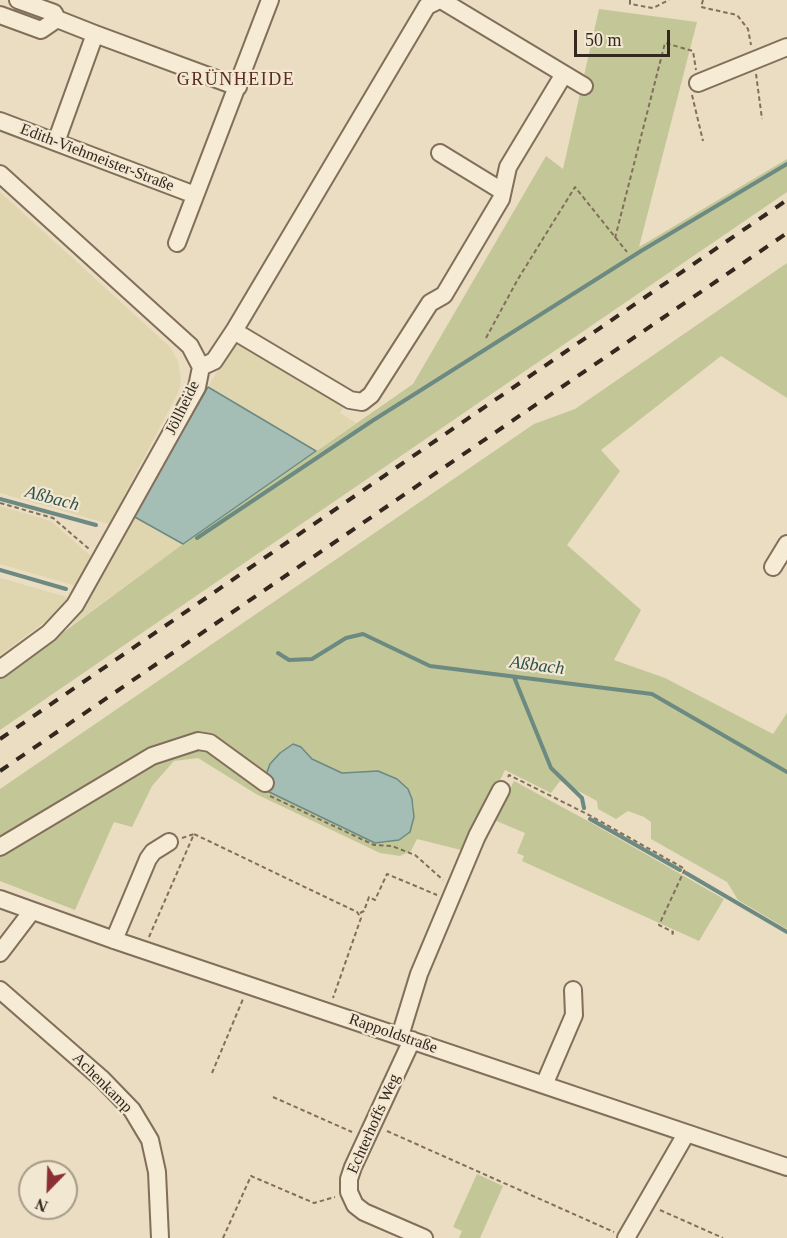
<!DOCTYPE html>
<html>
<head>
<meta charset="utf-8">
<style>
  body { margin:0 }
  #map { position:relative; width:787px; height:1238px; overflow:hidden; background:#eaddc2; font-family:Georgia,serif }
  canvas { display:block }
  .north { position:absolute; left:18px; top:1160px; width:60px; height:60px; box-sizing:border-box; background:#f2e7d1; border:2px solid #a69a89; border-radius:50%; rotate:203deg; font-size:16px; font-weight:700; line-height:24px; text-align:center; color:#33271e }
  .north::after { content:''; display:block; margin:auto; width:21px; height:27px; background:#8c2f33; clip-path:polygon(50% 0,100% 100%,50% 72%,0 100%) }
  .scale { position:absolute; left:574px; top:30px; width:96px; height:27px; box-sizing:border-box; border:3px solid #33271e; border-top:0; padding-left:8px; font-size:18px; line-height:21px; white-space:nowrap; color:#33271e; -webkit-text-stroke:4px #f2e7d1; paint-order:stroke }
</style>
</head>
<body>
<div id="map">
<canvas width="787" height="1238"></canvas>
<div class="north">N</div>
<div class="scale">50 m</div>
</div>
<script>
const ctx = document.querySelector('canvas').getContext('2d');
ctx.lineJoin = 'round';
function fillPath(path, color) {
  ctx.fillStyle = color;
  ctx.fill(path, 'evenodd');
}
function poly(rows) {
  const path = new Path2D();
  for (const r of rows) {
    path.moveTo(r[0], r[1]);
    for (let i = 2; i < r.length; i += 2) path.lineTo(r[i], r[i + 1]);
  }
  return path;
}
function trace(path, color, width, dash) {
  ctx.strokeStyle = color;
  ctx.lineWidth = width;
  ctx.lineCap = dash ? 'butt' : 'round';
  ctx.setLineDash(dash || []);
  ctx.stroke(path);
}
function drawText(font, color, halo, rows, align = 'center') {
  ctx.font = font + ' Georgia,serif';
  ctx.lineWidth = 4.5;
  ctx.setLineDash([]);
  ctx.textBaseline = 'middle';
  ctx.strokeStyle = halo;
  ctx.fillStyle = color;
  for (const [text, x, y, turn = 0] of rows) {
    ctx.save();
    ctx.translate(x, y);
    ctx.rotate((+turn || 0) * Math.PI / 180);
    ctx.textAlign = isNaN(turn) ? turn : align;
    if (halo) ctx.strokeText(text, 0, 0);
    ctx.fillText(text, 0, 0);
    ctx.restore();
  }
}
const farmland = poly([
  [0,192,170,347,178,361,181,381,178,393,109,524,0,493],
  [236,340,345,404,340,413,356,423,316,451,208,387],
  [0,506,51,521,92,557,76,586,0,564],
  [133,516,183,544,72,625],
  [0,578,70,598,61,610,0,655]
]);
const green = poly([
  [599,9,697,22,639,247,787,159,787,192,0,730,0,679,183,544,413,384,546,156,563,169],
  [787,263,787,398,721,356,601,450,620,471,567,545,641,610,614,660,665,678,773,734,787,713,787,929,738,900,727,882,651,839,651,822,644,817,628,811,616,819,598,809,597,801,560,781,551,793,505,770,465,851,417,839,411,851,400,856,380,853,256,794,198,758,174,761,152,786,132,827,114,822,75,910,0,881,0,789,534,424,575,409],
  [301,747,312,759,342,773,378,771,390,776,412,799,414,807,414,817,399,840,382,843,265,783,267,772],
  [514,781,588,821,724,899,699,941,522,861,524,856,517,853,525,833,494,820],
  [477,1174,503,1186,480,1238,459,1238,462,1231,453,1227]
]);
const water = poly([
  [208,387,316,451,183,544,133,516,208,387],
  [293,744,301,747,312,759,342,773,378,771,397,779,408,789,412,799,414,817,410,832,399,840,375,843,265,790,267,772,270,764,280,753,293,744]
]);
const stream = poly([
  [0,499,96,525],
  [197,538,372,421,641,251,787,164],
  [0,570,66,589],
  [278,653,289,660,312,659,346,638,363,634,430,666,652,694,787,772],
  [514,677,551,768,582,798,584,808],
  [590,819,680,870],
  [686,873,787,932]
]);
const path = poly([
  [630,0,630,4,653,8,669,0],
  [703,0,701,7,737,15,748,29,751,45],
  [756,74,762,119],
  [692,95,703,141],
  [615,238,665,43,693,51,696,70],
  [486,338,518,279,575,187,627,252],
  [0,503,53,518,89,549],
  [508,777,509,775,589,815,685,869,659,925,673,932,672,936],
  [270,796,374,845,392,846,415,855,443,880],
  [182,838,194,834],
  [360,913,364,911,369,897,375,900,387,874,437,895],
  [149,937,194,834,357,912,361,918,333,998],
  [212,1073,243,999],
  [273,1097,352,1132],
  [387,1131,614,1232],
  [660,1210,723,1238],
  [223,1238,251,1176,314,1203,335,1197]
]);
const minor = poly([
  [18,0,54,13,57,19,95,34,238,87],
  [441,0,584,86],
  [0,15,41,30,57,19],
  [698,83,787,47],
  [0,121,195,195],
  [56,142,95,34],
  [440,153,502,191],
  [0,174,190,346,201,367,197,387,75,605,49,633,0,669],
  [177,243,270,0],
  [234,331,350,400,362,402,371,395,430,303,444,295,501,199,508,167,564,74],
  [201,367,214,361,234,331,427,6,439,0],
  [773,567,787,544],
  [0,847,152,756,198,741,210,743,265,783],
  [0,899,114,940,787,1167],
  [114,940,148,859,153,852,169,842],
  [0,953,32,911],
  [0,990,102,1079,132,1110,150,1140,157,1172,160,1238],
  [400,1036,419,974,477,836,501,790],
  [412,1040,353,1167,349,1179,349,1192,355,1205,364,1212,424,1238],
  [544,1085,574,1015,573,990],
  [626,1238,686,1134]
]);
const rail = poly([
  [0,739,787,200],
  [0,771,787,233]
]);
const streetNames = [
  ["Edith-Viehmeister-Straße",97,158,21],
  ["Jöllheide",183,408,-64],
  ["Rappoldstraße",393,1034,19],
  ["Achenkamp",102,1083,45],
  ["Echterhoffs Weg",374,1124,-66]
];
const neighbourhoodNames = [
  ["GRÜNHEIDE",236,80]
];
const waterNames = [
  ["Aßbach",52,499,15],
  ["Aßbach",537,666,7]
];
fillPath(farmland, '#dfd6b0');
fillPath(green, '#c3c797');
fillPath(water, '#a4bdb5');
trace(water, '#6c8a82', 1.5);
trace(stream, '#6c8a82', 4);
trace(minor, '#826f5b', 20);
trace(path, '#826f5b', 2, [4.5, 3]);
trace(minor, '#f6ebd4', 16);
trace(rail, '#33271e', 4, [10, 10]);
drawText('16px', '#33271e', '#f2e7d1', streetNames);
ctx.letterSpacing = '1.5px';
drawText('18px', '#5c2b21', '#f2e7d1', neighbourhoodNames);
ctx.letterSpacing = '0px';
drawText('italic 18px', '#2e524e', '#f2e7d1', waterNames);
</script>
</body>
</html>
